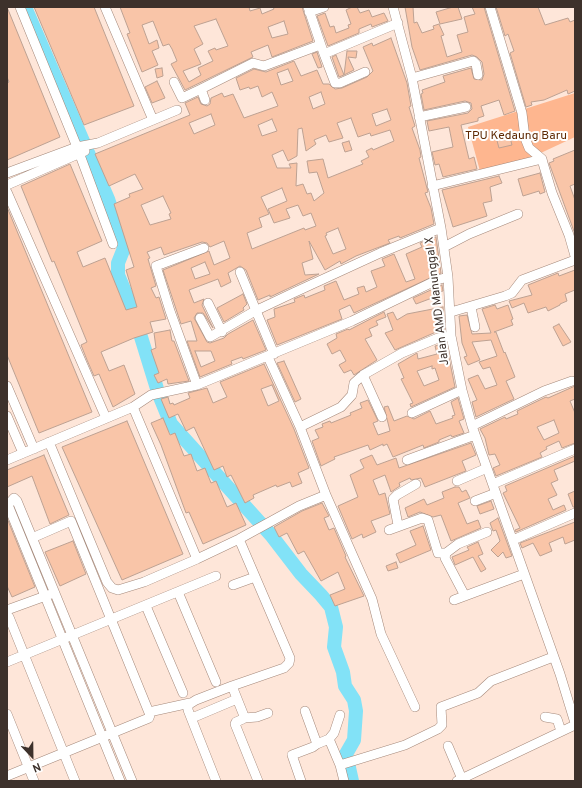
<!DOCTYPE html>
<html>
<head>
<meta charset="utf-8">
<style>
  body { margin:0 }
  #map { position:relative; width:582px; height:788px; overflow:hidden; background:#fee6d9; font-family:Overpass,sans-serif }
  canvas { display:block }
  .frame { position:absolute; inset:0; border:8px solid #3d312b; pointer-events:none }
  .north { position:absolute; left:12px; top:736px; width:40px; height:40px; -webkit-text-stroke:3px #fff; paint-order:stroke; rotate:158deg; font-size:11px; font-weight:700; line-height:16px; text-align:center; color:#3d312b }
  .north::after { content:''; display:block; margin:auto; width:14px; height:18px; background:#3d312b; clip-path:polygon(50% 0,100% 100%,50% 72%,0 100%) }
</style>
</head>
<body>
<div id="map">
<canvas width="582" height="788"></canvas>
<div class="frame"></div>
<div class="north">N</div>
</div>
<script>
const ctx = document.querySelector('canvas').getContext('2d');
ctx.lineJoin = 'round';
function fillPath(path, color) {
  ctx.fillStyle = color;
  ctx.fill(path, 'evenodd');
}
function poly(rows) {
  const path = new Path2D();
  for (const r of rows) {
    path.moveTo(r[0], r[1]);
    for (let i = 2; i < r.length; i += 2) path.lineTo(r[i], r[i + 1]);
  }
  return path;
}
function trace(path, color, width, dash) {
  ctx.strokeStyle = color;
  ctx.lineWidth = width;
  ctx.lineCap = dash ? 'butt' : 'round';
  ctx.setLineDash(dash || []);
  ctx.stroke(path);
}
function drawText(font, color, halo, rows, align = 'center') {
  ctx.font = font + ' Overpass,sans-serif';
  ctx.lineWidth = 4;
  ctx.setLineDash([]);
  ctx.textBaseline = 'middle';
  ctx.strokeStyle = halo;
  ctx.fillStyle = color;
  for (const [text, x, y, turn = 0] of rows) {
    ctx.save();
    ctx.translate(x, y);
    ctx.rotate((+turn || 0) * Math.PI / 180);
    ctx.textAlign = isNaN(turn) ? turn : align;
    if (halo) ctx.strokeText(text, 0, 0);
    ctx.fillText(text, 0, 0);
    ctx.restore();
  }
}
const green = poly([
  [575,93,575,137,530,158,480,171,468,127]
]);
const river = poly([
  [25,7,108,199,124,248,118,263,118,275,133,311,158,392,171,424,271,535,301,574,321,595,331,607,336,627,334,647,343,672,345,686,354,700,356,711,354,740,346,754,352,781]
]);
const building = poly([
  [7,7,60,137,7,160,7,83,9,82,7,77,7,7],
  [34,7,94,7,134,106,84,125,34,7],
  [120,7,249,7,250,11,260,8,262,14,274,9,273,7,302,7,313,41,272,57,268,45,251,52,253,57,185,90,171,64,177,61,172,49,169,44,163,46,153,21,142,25,149,44,157,40,159,48,152,51,158,65,142,72,127,34,130,33,120,7],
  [216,19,228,46,216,50,215,48,208,51,213,61,198,68,201,75,189,82,183,71,201,64,194,49,203,44,194,26,216,19],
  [284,21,288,34,272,38,268,27,284,21],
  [352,7,357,7,360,13,369,10,372,17,384,13,388,21,372,27,371,24,359,29,359,33,328,46,317,16,325,13,330,27,334,26,336,33,349,28,348,25,351,24,346,10,352,7],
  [405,7,413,7,414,23,417,22,422,33,434,29,433,26,439,24,444,35,441,36,447,57,462,52,457,35,468,32,464,17,475,14,472,7,484,7,515,111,504,115,499,100,481,106,484,116,478,118,478,121,461,125,469,159,474,157,477,169,443,177,439,164,435,165,432,152,453,147,449,127,429,131,427,121,468,113,472,109,471,103,465,101,424,110,421,94,423,93,422,90,445,82,443,76,471,68,474,79,482,80,484,74,482,62,477,57,472,55,420,70,412,47,405,7],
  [453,7,458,7,462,19,440,24,436,12,453,7],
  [496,7,538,7,545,25,568,18,570,22,575,20,575,91,568,94,567,90,544,100,531,102,532,105,526,107,510,53,514,51,508,34,505,36,496,7],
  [391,38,407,83,411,106,409,107,415,126,412,128,420,150,421,157,419,158,428,192,425,193,431,208,434,224,400,238,399,236,388,240,390,243,356,256,341,264,340,261,325,270,309,241,313,259,302,263,305,275,319,274,270,297,270,295,258,300,246,270,240,266,228,273,231,282,221,287,218,279,189,290,194,303,204,299,202,305,213,328,203,313,197,313,194,318,207,342,210,343,224,338,228,334,253,320,266,350,243,359,242,357,231,361,232,364,200,377,187,341,197,341,191,321,181,324,163,270,209,251,214,265,230,258,224,241,210,247,207,243,202,242,164,255,161,247,147,252,150,258,148,259,156,286,151,288,156,298,159,297,166,319,150,322,153,332,134,338,101,352,109,371,124,365,135,394,113,407,99,374,94,376,87,360,81,345,87,342,54,261,52,262,21,186,70,164,102,241,77,252,83,267,105,258,126,310,137,307,126,270,134,267,114,204,130,197,129,194,143,189,135,174,109,186,95,154,190,115,185,103,198,97,201,104,207,106,210,104,211,98,222,93,224,97,233,94,244,118,278,106,272,92,262,97,258,86,250,89,249,87,240,90,236,78,254,69,266,72,294,61,301,76,317,70,323,84,329,84,335,89,342,88,367,77,373,71,363,47,372,43,373,46,391,38],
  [288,69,293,81,281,85,277,73,288,69],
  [321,92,325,104,313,109,309,97,321,92],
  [387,109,391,120,376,126,372,114,387,109],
  [211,114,215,125,194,134,189,123,211,114],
  [351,118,358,137,370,133,371,136,390,130,394,141,373,150,372,148,366,151,369,157,361,161,363,164,328,178,323,159,307,161,309,173,317,172,324,193,314,201,311,193,307,194,303,184,296,186,297,163,289,164,291,168,277,168,272,155,283,150,288,161,297,156,298,129,302,128,306,151,316,144,314,140,326,135,329,142,343,138,337,123,351,118],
  [272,119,277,131,262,136,258,125,272,119],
  [282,188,287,201,268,209,274,223,290,218,286,209,298,205,303,216,311,213,316,226,305,230,304,228,252,249,247,233,262,227,259,218,269,214,261,197,282,188],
  [163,196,171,213,169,214,171,219,150,225,141,205,163,196],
  [338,228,346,249,333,254,325,236,327,235,326,233,338,228],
  [205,262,210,274,195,279,191,268,205,262],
  [195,351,211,351,215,361,201,367,195,351],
  [347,51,357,51,356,58,348,57,354,70,344,75,347,51],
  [317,52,322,67,318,68,312,54,317,52],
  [336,55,344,75,339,77,332,57,336,55],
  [162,68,163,76,157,78,155,69,162,68],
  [157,81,165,98,152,103,145,87,157,81],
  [509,134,512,145,499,148,496,137,509,134],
  [349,141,352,150,345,152,342,143,349,141],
  [575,150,575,184,570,186,575,200,575,234,549,163,554,161,553,159,575,150],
  [540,173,545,192,540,194,539,191,523,196,518,179,540,173],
  [499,176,502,183,490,187,492,201,483,203,487,216,453,227,442,190,499,176],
  [7,207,92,412,39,433,7,355,7,207],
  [436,237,441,273,354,313,350,305,339,310,342,319,277,345,267,320,275,317,274,309,295,302,294,299,304,295,305,298,325,290,324,286,336,281,344,300,359,294,357,288,364,286,366,292,377,287,371,271,385,266,382,259,394,254,406,282,415,279,406,254,422,247,420,243,436,237],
  [575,270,575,290,565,294,567,301,560,304,560,305,548,311,546,307,528,313,524,303,512,308,509,301,532,295,528,285,558,273,559,276,575,270],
  [442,285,443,291,439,292,440,295,416,304,413,298,442,285],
  [243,294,247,304,243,308,244,310,224,322,217,308,243,294],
  [495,305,497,309,508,305,513,319,511,320,513,325,494,332,496,332,504,353,505,352,515,377,506,381,514,399,476,417,472,402,477,400,468,379,478,375,485,389,497,385,490,367,483,369,479,362,497,356,491,340,472,342,480,360,468,365,464,357,467,356,462,343,459,316,467,315,472,334,491,333,482,309,495,305],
  [443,307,445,331,436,332,395,350,385,333,393,330,387,314,393,312,397,320,407,314,443,307],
  [384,312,386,317,376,321,378,325,369,329,372,336,365,339,377,360,354,375,351,370,344,373,339,365,346,361,340,350,332,354,327,344,337,338,336,334,348,329,349,330,384,312],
  [559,324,571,342,563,346,553,327,559,324],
  [170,330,172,341,174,341,189,381,168,384,167,379,158,383,154,375,159,373,151,350,156,348,154,333,170,330],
  [446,343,455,387,411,407,410,404,413,403,401,379,404,378,398,364,417,353,418,359,437,354,435,346,446,343],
  [432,366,432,369,435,368,439,380,424,386,417,371,432,366],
  [284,361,301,399,295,402,277,363,284,361],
  [264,364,294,429,309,468,298,473,302,483,292,487,290,482,277,487,276,485,253,495,254,498,245,503,231,475,227,477,223,466,214,470,194,427,186,431,178,414,169,418,161,399,168,397,170,404,173,403,174,405,190,398,188,393,207,388,213,403,227,397,220,382,264,364],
  [272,385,279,401,268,406,261,389,272,385],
  [575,386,575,399,570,401,575,413,575,443,562,448,559,441,546,447,547,449,540,453,542,457,496,476,493,468,500,465,495,454,489,455,485,438,480,429,505,417,506,419,518,414,517,411,546,397,548,398,575,386],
  [554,420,559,433,544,440,537,427,554,420],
  [458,398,464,419,459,421,464,433,452,437,451,435,439,440,439,442,424,448,423,445,393,457,387,444,383,446,383,444,370,450,368,445,334,457,335,459,321,466,312,441,319,438,315,430,323,427,322,424,330,421,331,423,351,415,350,413,362,408,360,403,368,400,378,421,373,423,378,435,390,431,384,407,388,406,394,421,407,416,414,419,430,411,436,424,453,418,452,416,455,415,451,402,458,398],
  [163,418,170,435,175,433,184,456,191,454,197,471,205,468,211,483,216,481,227,507,236,503,246,525,203,544,189,512,186,513,179,494,161,445,151,423,163,418],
  [127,421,183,554,122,580,62,447,127,421],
  [471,443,476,455,462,461,466,471,425,487,421,478,411,480,410,478,399,483,400,486,391,492,385,475,373,480,379,495,385,493,390,514,371,521,376,532,363,538,362,534,352,539,338,506,358,497,350,475,364,468,360,460,372,455,377,465,396,458,399,468,471,443],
  [44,455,69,515,50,524,32,476,7,487,7,470,44,455],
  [575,456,575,461,554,470,558,480,551,483,557,495,548,499,553,510,564,505,566,510,516,532,515,530,520,528,503,493,507,491,505,486,575,456],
  [455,487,459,487,462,492,466,490,470,498,458,503,467,524,478,520,481,528,451,541,441,515,433,517,420,512,408,517,405,508,424,499,427,505,444,498,442,492,455,487],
  [575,491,575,507,573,507,568,494,575,491],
  [491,501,494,509,480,514,477,506,491,501],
  [322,503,329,516,324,518,329,530,334,528,346,556,345,557,364,596,335,606,330,595,345,589,338,572,321,581,304,551,298,554,287,533,279,537,274,527,302,511,322,503],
  [7,518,35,587,12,597,7,586,7,518],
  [498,518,512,556,506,558,503,552,498,557,491,550,500,541,496,530,493,531,490,523,498,518],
  [575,522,575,540,565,544,563,537,549,543,552,551,540,556,533,543,522,548,520,543,575,522],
  [423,526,431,550,400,563,396,554,416,545,410,531,423,526],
  [73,541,86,574,60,586,45,552,73,541],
  [478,542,483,554,478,556,486,569,481,572,473,557,455,565,452,557,469,550,467,547,478,542],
  [396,562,398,568,388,571,386,566,396,562]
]);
const minor = poly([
  [20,7,77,147,113,244],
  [105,7,153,120],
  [308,7,324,54,398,23],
  [393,7,412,78,441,228,448,277,451,336,462,390,472,426,560,674,575,723],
  [490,7,522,113,525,138,529,148,542,159,543,163,552,193,569,235,575,256],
  [309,12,324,7],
  [324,54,335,83,340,83,365,72],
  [412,78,473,61,476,64,478,75],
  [174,82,182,98,201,89],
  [205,100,201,89,253,63,264,66,320,45],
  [419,117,466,107],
  [7,173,77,147,98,143,177,110],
  [7,185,85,151],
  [432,186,542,159],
  [7,192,106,418],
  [444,247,469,234,518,214],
  [240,272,274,354],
  [208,303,222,332],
  [471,307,475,327],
  [451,312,505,296,512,293,522,280,575,260],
  [200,318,210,337,255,311,293,293,380,253,441,228],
  [268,357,300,427,326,495,372,599,381,634,415,707],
  [363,375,382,417],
  [197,385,170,311,156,266,204,248],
  [7,386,34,449],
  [133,407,197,559],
  [412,413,462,390],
  [7,416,23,453],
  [472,426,544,391,572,381],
  [300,427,341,407,352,395,354,383,363,375,402,353,438,338,451,336],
  [49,442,107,582,112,588,118,590,144,582,197,559,239,539,299,506,326,495],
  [7,460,133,407,151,395,197,385,352,321,437,280,448,277],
  [407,460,475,435],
  [457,481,487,468],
  [493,484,575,449],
  [475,501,496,493],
  [398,525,393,499,397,495,416,484],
  [389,530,422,518,428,520,438,553,446,553],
  [513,540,575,513],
  [233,585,255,577],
  [178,592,216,682],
  [465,596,445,558,446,553,458,544,487,532],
  [454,600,524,574],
  [146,606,183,693],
  [7,610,51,594],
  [9,617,75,781],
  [7,662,216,576],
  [232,686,244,716,243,719,236,722,235,724,258,781],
  [305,711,317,744],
  [149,712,190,703],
  [7,714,34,781],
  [545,717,557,719,561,731],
  [192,718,237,699],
  [244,718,257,717,268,713],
  [329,739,340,765],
  [448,746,462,779],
  [7,776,149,718,150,715,71,521,32,538],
  [120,781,8,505,14,498,17,501,132,781],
  [216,781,188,710,188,705,196,700,232,686,284,668,289,663,290,658,239,539],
  [301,781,292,755,313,747,317,744,329,739,334,733,340,715],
  [344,781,340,765,405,745,438,729,442,725,441,707,478,693,491,681,553,657],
  [457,781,575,725]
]);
const parkNames = [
  ["TPU Kedaung Baru",516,137]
];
const streetNames = [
  ["Jalan AMD Manunggal X",438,301,-97]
];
fillPath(green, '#feb68f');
trace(river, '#82e2f7', 14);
fillPath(building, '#f9c5a8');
trace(building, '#bda192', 1);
trace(minor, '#a5897b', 10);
trace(minor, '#fff', 9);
drawText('12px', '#5e2903', '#fff', parkNames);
drawText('12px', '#3d312b', '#fff', streetNames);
</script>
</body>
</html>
